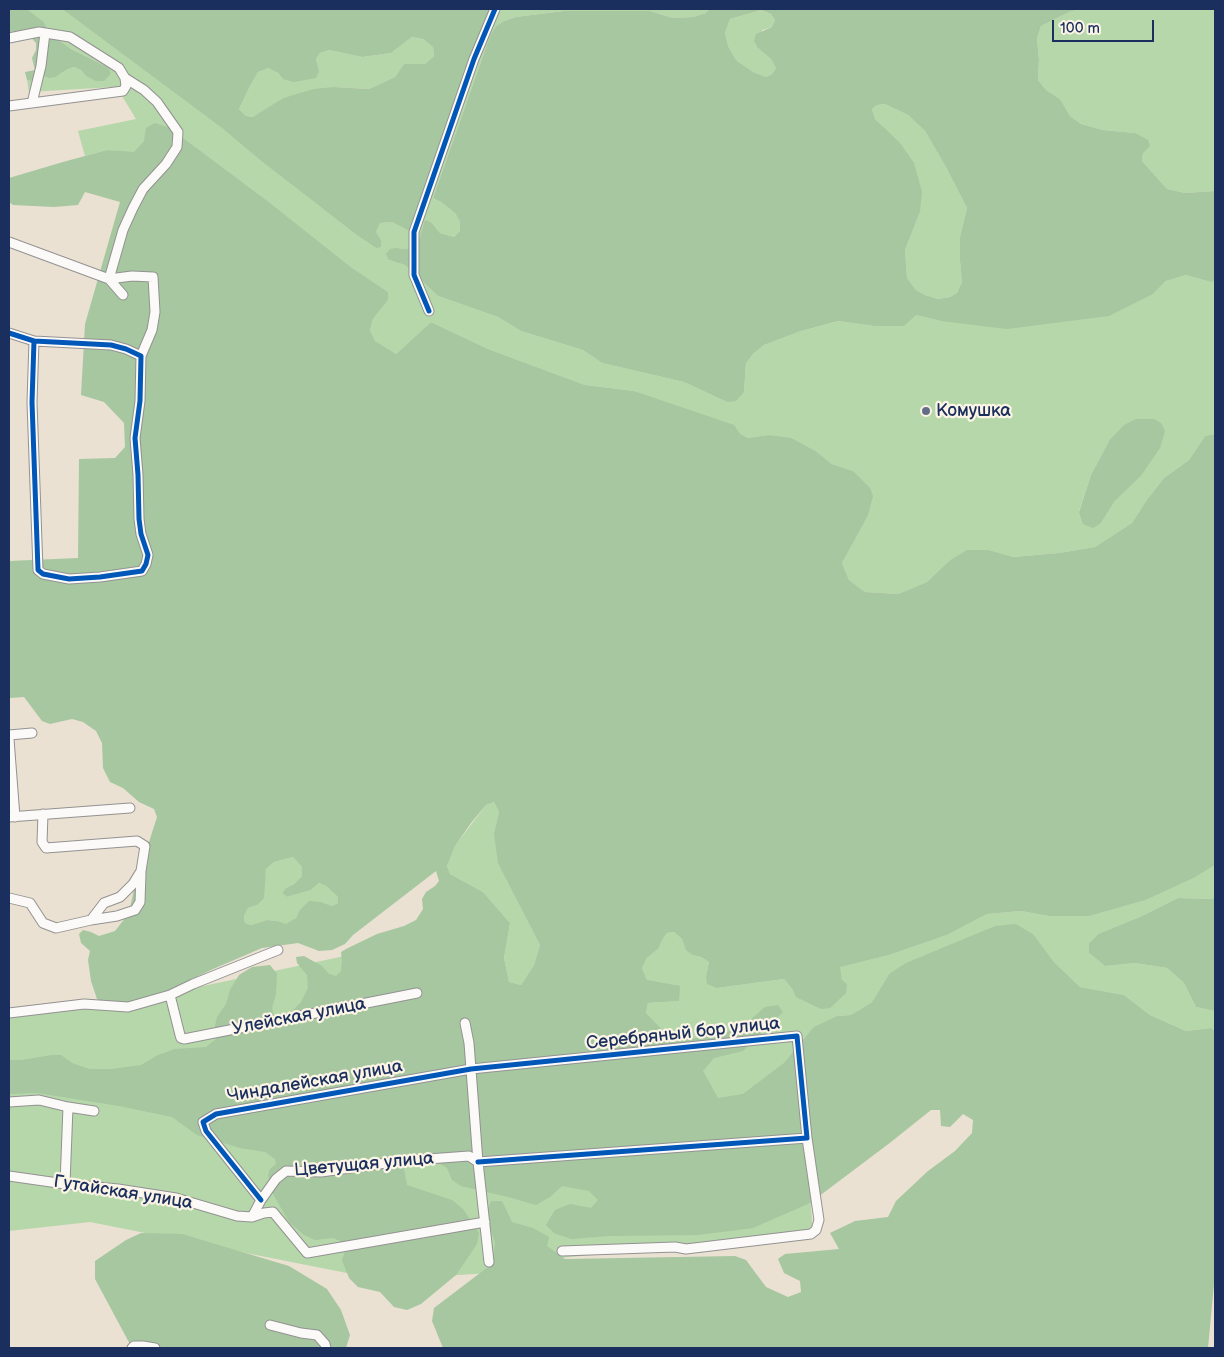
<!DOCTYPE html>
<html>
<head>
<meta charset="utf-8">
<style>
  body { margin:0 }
  #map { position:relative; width:1224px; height:1357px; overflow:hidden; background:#eae1d2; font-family:"Balsamiq Sans",sans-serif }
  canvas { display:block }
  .frame { position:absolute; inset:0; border:10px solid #1b2f5e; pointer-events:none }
  .scale { position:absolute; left:1052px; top:20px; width:102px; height:22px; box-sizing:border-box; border:2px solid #1b2f5e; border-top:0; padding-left:6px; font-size:15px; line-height:18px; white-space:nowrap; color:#1b2f5e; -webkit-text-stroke:4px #fcf5e5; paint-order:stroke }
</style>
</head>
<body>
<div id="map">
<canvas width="1224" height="1357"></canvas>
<div class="frame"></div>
<div class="scale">100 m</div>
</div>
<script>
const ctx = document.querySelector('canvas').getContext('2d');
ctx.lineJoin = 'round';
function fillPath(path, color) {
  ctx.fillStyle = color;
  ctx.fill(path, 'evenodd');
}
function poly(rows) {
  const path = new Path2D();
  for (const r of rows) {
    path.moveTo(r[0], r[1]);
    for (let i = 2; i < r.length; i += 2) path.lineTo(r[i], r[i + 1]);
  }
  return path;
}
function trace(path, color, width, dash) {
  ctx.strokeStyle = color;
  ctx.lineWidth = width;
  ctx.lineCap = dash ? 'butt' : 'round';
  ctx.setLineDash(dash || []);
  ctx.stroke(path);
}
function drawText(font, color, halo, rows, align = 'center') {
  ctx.font = font + ' "Balsamiq Sans",sans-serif';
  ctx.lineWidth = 4.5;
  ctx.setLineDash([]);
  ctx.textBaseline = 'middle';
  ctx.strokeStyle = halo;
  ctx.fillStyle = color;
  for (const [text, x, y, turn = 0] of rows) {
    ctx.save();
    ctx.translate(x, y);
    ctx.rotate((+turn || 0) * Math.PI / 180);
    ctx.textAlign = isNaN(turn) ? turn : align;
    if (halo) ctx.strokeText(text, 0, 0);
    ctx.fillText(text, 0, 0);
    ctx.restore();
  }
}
const green = poly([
  [27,9,62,9,223,129,261,161,358,236,376,248,381,240,376,232,380,223,392,222,409,231,469,59,491,9,709,9,706,13,693,17,673,18,650,11,564,11,516,17,504,21,496,26,490,36,433,198,441,202,455,213,460,222,460,231,454,237,440,233,432,223,408,249,397,248,389,260,405,265,438,296,498,317,521,331,583,350,602,363,684,382,727,402,744,392,746,363,754,353,764,345,801,331,840,321,874,326,916,315,941,321,1153,294,1166,281,1186,275,1211,282,1215,281,1215,434,1205,436,1189,460,1164,478,1146,501,1132,523,1095,547,1059,553,1012,557,989,550,949,561,927,582,898,594,865,592,849,580,842,563,852,544,853,471,832,464,817,452,768,435,748,438,634,391,585,385,488,349,431,322,396,354,385,348,375,341,370,330,373,319,388,300,388,292,351,267,269,202,170,128,144,141,134,153,107,150,85,156,78,131,136,119,122,96,114,87,29,92,27,80,31,81,42,75,60,74,68,69,74,67,81,70,86,76,103,65,71,49,49,33,44,22],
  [1109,441,1140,477,1115,501,1101,523,1079,511,1091,475],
  [1079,9,1215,9,1215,191,1185,193,1167,189,1142,161,1143,153,1135,133,1103,130,1081,124,1070,116,1060,99,1046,90,1038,80,1039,60,1037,38,1041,26,1069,12],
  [761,10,771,14,775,20,772,27,762,30,758,48,771,59,776,68,772,74,766,77,753,72,736,60,728,46,725,33,730,19],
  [412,37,423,39,433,47,434,56,425,64,404,64,395,77,369,89,334,87,283,98,254,117,246,116,239,109,250,86,258,72,268,68,278,73,283,79,319,71,316,59,320,53,329,50,362,57,391,53],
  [885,104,908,115,925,131,947,169,967,208,960,237,960,261,962,282,957,293,950,297,938,299,925,295,916,290,907,278,905,250,920,212,883,127,875,119,872,109,877,105],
  [494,802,499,812,494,833,520,905,540,945,534,965,521,985,509,982,504,958,510,923,483,892,450,874,447,866,455,846,486,805],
  [293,857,302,867,302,876,294,884,286,888,282,893,287,897,311,890,319,883,326,886,338,897,338,903,332,906,321,902,299,911,296,918,286,925,277,921,267,920,251,925,245,923,244,916,248,908,257,905,265,880,266,869,274,862],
  [1215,865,1215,897,1214,899,1178,898,1142,916,1098,934,1089,943,1089,953,1105,966,1135,963,1167,968,1184,983,1196,1007,1215,1011,1215,1031,1210,1028,1186,1031,1150,1015,1124,995,1080,987,1054,962,1034,935,995,926,889,974,872,1002,851,1015,837,1016,800,1045,813,1236,489,1264,489,1273,382,1280,90,1222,9,1231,9,1010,142,999,453,933,466,1049,662,1032,646,1013,648,1003,679,1001,647,980,642,968,647,958,659,948,662,940,667,933,674,932,682,939,686,949,692,955,701,957,709,962,706,976,717,988,784,979,793,990,842,980,839,967,889,955,947,935,987,914,1021,911,1049,916,1090,916,1146,900,1194,878]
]);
const forest = poly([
  [9,9,27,9,44,22,49,33,71,49,103,65,109,69,111,73,107,78,104,81,96,81,86,76,81,70,74,67,68,69,55,77,49,78,42,75,31,81,27,80,25,72,35,70,32,58,36,50,36,43,26,32,19,31,9,32],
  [62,9,491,9,469,59,409,231,392,222,380,223,376,232,381,240,381,247,376,248,358,236,261,161,223,129],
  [412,37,423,39,433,47,434,56,425,64,404,64,395,77,369,89,334,87,314,89,283,98,253,117,246,116,239,109,250,86,258,72,268,68,278,73,283,79,294,82,316,78,319,71,316,59,320,53,329,50,362,57,391,53],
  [709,9,1079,9,1069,12,1041,26,1037,38,1039,60,1038,80,1046,90,1060,99,1070,116,1081,124,1103,130,1135,133,1148,140,1150,146,1143,153,1142,161,1167,189,1185,193,1215,191,1215,281,1211,282,1186,275,1166,281,1153,294,1109,316,1007,329,941,321,916,315,904,326,874,326,839,321,801,331,764,345,754,353,746,363,744,392,736,401,727,402,684,382,602,363,583,350,521,331,498,317,438,296,405,265,389,260,386,254,390,249,397,248,408,249,420,237,425,220,432,223,440,233,454,237,460,231,460,222,455,213,441,202,433,198,490,36,496,26,504,21,516,17,564,11,650,11,673,18,693,17,706,13],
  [761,10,771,14,775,20,772,27,756,34,754,41,758,48,771,59,776,68,772,74,766,77,753,72,736,60,728,46,725,33,730,19],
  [885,104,908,115,925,131,947,169,967,208,960,237,960,261,962,282,957,293,950,297,938,299,925,295,916,290,907,278,905,250,920,212,922,192,914,163,900,143,875,119,872,109,877,105],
  [155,123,170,128,269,202,351,267,388,292,388,300,373,319,370,330,375,341,396,354,431,322,488,349,585,385,634,391,734,425,740,434,748,438,768,435,791,438,817,452,832,464,853,471,870,488,873,496,868,515,842,563,849,580,865,592,898,594,927,582,949,561,967,550,989,550,1013,557,1059,553,1095,547,1132,523,1146,501,1164,478,1189,460,1205,436,1215,434,1215,865,1194,878,1146,900,1090,916,1049,916,1021,911,987,914,947,935,889,955,840,967,842,980,847,984,846,993,830,1008,821,1009,796,997,793,990,784,979,717,988,707,984,706,976,709,962,701,957,692,955,686,950,682,939,674,932,667,933,662,940,659,948,647,958,642,968,647,980,680,986,679,1001,648,1003,646,1013,666,1034,691,1039,740,1029,765,1007,778,1005,783,1012,743,1051,714,1058,703,1071,718,1098,743,1094,784,1063,814,1027,837,1016,851,1015,872,1002,889,974,906,963,995,926,1016,924,1034,935,1054,962,1080,987,1124,995,1150,1015,1186,1031,1211,1028,1215,1031,1215,1280,1214,1284,1208,1348,443,1348,432,1321,434,1308,488,1267,493,1260,495,1243,486,1215,491,1201,502,1201,512,1222,533,1228,549,1237,547,1246,565,1259,735,1256,746,1260,766,1287,788,1297,801,1292,800,1281,784,1273,778,1259,785,1254,839,1249,830,1233,855,1221,888,1217,896,1201,928,1171,955,1151,972,1133,973,1120,963,1114,950,1127,941,1126,940,1110,931,1110,891,1142,810,1203,753,1228,698,1235,609,1236,571,1239,554,1233,546,1225,555,1210,570,1204,591,1208,598,1200,589,1191,562,1186,550,1197,536,1205,508,1197,461,1186,452,1180,447,1168,432,1159,413,1158,404,1169,407,1185,452,1200,463,1209,479,1233,477,1244,456,1275,421,1304,407,1310,394,1307,380,1292,358,1287,349,1278,342,1260,345,1251,340,1241,333,1238,315,1240,304,1235,289,1222,273,1194,268,1175,270,1169,276,1164,275,1159,265,1152,240,1148,197,1135,172,1117,119,1106,37,1093,9,1094,9,1060,22,1060,52,1055,61,1055,72,1063,89,1069,112,1069,141,1065,158,1055,175,1049,206,1047,216,1039,215,1026,217,1017,226,1004,230,990,239,975,252,967,270,965,277,974,276,994,272,1008,274,1016,280,1017,289,1014,301,1002,308,988,307,975,297,963,296,957,304,956,322,966,329,974,336,976,341,971,342,961,341,952,348,948,377,934,404,926,416,920,423,909,422,899,426,892,435,886,439,881,436,871,353,935,345,944,332,950,319,951,298,943,262,948,213,969,137,1006,109,1005,97,999,91,981,88,960,90,951,81,943,79,934,83,930,91,932,99,936,115,931,129,913,134,889,157,817,154,809,139,802,123,788,110,782,103,768,102,743,96,731,83,722,72,719,50,724,42,721,24,697,9,698,9,561,78,558,79,459,115,458,125,447,124,423,104,402,81,395,85,324,120,202,85,192,78,205,54,207,13,205,9,202,9,178,63,162,107,150,134,152,144,141,146,128],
  [494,802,499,812,494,833,498,863,540,945,534,965,521,985,509,982,504,958,510,923,483,892,450,874,447,866,455,846,471,823,486,805],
  [293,857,302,867,302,876,294,884,286,888,282,893,287,897,311,890,319,883,326,886,338,897,338,903,332,906,321,902,309,901,299,911,296,918,286,924,277,921,267,920,251,925,245,923,244,916,248,908,257,905,264,898,266,869,274,862],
  [1136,419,1154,419,1161,423,1165,431,1160,448,1140,477,1115,501,1101,523,1093,528,1083,524,1079,512,1091,475,1109,441,1124,425],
  [1215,897,1215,1011,1196,1007,1184,983,1167,968,1135,963,1105,966,1089,953,1089,943,1098,934,1142,916,1178,898,1213,899],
  [141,1233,182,1234,289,1266,327,1289,341,1310,350,1335,346,1348,132,1348,95,1279,95,1261,126,1240]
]);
const minor = poly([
  [9,38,39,32,70,37,119,68,125,78,126,86,123,91,9,106],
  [32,103,41,66,45,33],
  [9,242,109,279,132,276,153,277,155,312,152,330,141,356],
  [109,279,123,230,133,208,143,189,166,164,177,147,178,132,157,102,144,90,125,78],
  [109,279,123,295],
  [429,311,414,275,414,232,474,59,495,9],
  [9,333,34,341,32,402,38,570,43,574,69,579,100,577,142,571,146,564,148,555,141,534,139,519,138,475,135,438,140,401,141,356,126,349,111,345,34,341],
  [9,735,32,733],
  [9,739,15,817],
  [43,814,42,842,46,848,137,841,145,846,141,871,133,884,120,897,104,903,91,920],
  [9,817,130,808],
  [9,898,30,903,43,923,56,928,91,920,117,916,135,910,140,902,141,873],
  [170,995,180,1035,181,1038,184,1039,417,993],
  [9,1013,84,1004,128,1007,170,995,193,984,278,950],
  [465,1023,469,1043,478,1162,489,1262],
  [9,1102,39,1100,68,1107,94,1111],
  [9,1176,65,1184,118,1189,176,1198,237,1216,252,1217,264,1213,273,1212,307,1253,485,1222],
  [65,1184,68,1107],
  [261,1200,206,1131,203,1122,216,1114,471,1069,797,1036,807,1138,478,1162],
  [252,1217,261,1200,276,1179,286,1171,321,1172,401,1161,469,1156,478,1162],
  [562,1251,675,1247,686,1249,811,1234,816,1230,819,1220,807,1138],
  [270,1325,301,1333,317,1335,325,1344,326,1348],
  [132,1348,134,1346,143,1346,155,1348]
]);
const cycleway = poly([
  [429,311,414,275,414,232,474,59,495,9],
  [9,333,34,341,32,402,38,570,43,574,69,579,100,577,142,571,146,564,148,555,141,534,139,519,138,475,135,438,140,401,141,356,126,349,111,345,34,341],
  [261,1200,206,1131,203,1122,216,1114,471,1069,797,1036,807,1138,478,1162]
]);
const markers = [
  [926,411,5,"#636d87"]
];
const poiNames = [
  ["Комушка",936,411]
];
const streetNames = [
  ["Улейская улица",299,1017,-11],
  ["Серебряный бор улица",683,1034,-6],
  ["Чиндалейская улица",315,1082,-10],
  ["Цветущая улица",364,1165,-5],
  ["Гутайская улица",123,1193,9]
];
fillPath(green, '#b5d7aa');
fillPath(forest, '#a6c79f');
trace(minor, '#939292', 11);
trace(minor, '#fcfaf8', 9);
trace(cycleway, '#0057b8', 5);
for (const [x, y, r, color] of markers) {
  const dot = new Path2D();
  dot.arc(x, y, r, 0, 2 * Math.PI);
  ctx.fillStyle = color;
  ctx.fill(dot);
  trace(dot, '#fcf5e5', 2);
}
drawText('18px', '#1b2f5e', '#fcf5e5', poiNames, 'left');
drawText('18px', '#1b2f5e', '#fcf5e5', streetNames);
</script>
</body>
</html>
